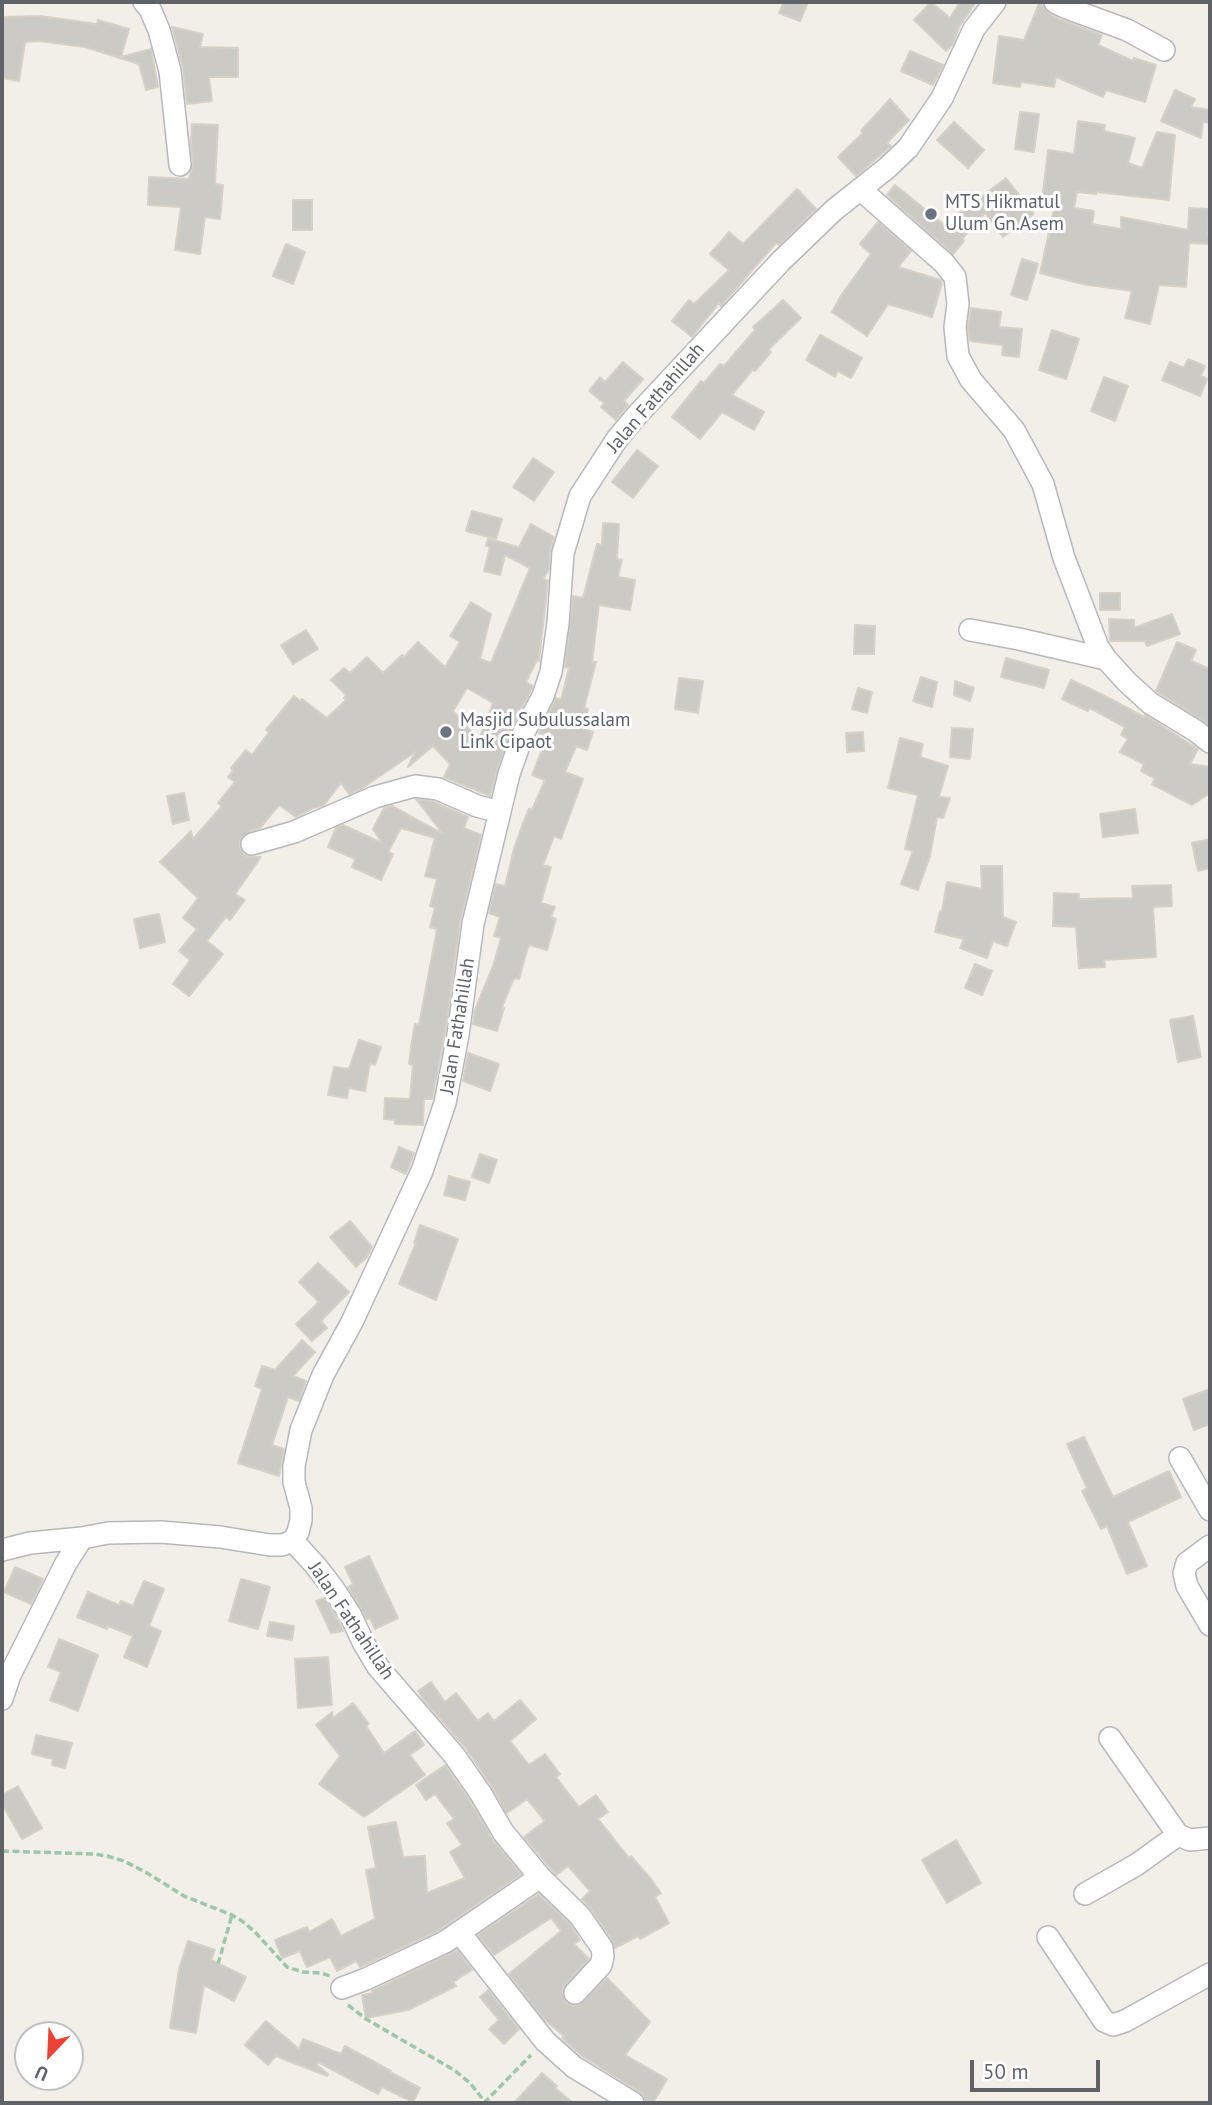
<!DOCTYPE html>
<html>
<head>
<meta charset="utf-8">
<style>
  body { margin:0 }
  #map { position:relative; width:1212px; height:2105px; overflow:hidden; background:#f1efe8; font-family:"PT Sans",sans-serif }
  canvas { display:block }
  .frame { position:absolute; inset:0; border:4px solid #5f6368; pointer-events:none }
  .north { position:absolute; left:14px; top:2021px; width:70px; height:70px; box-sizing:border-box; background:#fff; border:2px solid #bfc1c3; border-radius:50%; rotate:203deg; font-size:19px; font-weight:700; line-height:28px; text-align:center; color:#5f6368 }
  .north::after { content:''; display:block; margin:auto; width:24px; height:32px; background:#ea4335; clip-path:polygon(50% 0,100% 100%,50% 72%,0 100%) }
  .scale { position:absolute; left:970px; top:2060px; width:130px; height:32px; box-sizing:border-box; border:4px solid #5f6368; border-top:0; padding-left:9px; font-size:21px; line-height:24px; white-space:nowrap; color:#5f6368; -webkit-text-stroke:5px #fff; paint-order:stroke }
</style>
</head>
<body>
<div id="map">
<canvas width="1212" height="2105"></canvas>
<div class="frame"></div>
<div class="north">U</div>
<div class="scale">50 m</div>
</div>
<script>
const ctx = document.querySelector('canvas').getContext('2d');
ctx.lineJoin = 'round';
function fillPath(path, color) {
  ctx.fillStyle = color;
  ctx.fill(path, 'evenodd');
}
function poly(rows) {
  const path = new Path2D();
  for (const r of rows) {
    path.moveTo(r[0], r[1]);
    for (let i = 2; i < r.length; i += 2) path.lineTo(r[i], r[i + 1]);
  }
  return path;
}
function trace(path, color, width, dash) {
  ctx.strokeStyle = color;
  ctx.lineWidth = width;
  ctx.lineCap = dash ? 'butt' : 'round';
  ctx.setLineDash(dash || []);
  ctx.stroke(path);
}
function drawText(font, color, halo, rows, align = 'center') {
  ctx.font = font + ' "PT Sans",sans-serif';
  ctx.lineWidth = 6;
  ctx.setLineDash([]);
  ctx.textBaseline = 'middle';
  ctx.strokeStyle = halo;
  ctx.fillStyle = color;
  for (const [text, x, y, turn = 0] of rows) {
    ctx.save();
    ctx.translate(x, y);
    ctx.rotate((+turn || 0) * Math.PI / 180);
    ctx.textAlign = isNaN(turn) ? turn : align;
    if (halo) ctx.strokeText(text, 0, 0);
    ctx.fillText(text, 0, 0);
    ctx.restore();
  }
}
const building = poly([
  [784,2,808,2,800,21,779,13,784,2],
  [931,2,950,18,960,2,976,2,959,27,953,44,946,51,914,20,931,2],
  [1039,4,1043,6,1049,13,1061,20,1102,35,1098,45,1133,61,1134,58,1156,65,1145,102,1106,90,1103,97,1056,77,1054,87,1021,82,1020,87,993,83,999,36,1024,40,1039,4],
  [40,16,97,24,98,20,129,29,121,57,151,49,158,87,146,90,139,64,85,47,39,41,25,42,19,81,2,78,2,17,40,16],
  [172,27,203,34,200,47,238,48,238,77,209,77,212,101,187,104,183,68,172,27],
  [910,51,943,65,933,85,901,71,910,51],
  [1175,90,1195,99,1191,107,1210,110,1210,123,1203,122,1201,138,1161,121,1175,90],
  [890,99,909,120,887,143,891,146,856,176,838,157,863,133,861,131,890,99],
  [1020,112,1039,114,1034,152,1015,149,1020,112],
  [1078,121,1105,125,1104,131,1135,138,1128,163,1142,168,1157,132,1175,135,1169,200,1096,192,1096,194,1077,192,1074,208,1094,211,1092,224,1121,229,1121,217,1188,230,1189,208,1209,209,1208,234,1210,234,1210,244,1189,243,1186,287,1159,285,1150,324,1125,318,1132,291,1082,284,1040,273,1057,196,1041,208,1048,150,1074,154,1078,121],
  [954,122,984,150,968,168,937,140,954,122],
  [192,124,218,125,215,184,223,185,220,219,205,217,200,254,175,250,181,207,148,205,149,177,189,179,193,164,191,144,192,124],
  [1006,178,1034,214,1003,237,985,213,962,239,964,241,953,254,887,195,895,185,947,227,961,211,962,212,1006,178],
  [797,189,816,209,779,245,776,243,721,306,719,303,692,337,672,321,689,300,694,304,729,270,710,254,729,232,743,244,797,189],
  [293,200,312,200,312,230,293,230,293,200],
  [878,222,911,251,898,267,941,280,942,283,932,317,888,304,867,336,832,312,842,294,871,254,860,244,878,222],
  [286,244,305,252,293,284,273,276,286,244],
  [1022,259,1038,264,1027,300,1011,295,1022,259],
  [783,300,801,318,768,350,771,352,755,371,753,369,732,395,764,412,754,430,722,412,700,439,672,417,701,381,704,383,720,364,724,366,755,330,753,327,783,300],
  [971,308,1001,312,999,327,1022,329,1019,357,1002,355,1003,345,970,341,968,327,971,308],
  [1052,330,1079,339,1066,379,1039,370,1052,330],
  [820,335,862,358,851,378,838,371,835,377,806,360,820,335],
  [1188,359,1205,366,1201,376,1207,379,1200,396,1162,380,1170,362,1184,368,1188,359],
  [623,362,643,379,624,401,628,405,616,420,601,407,604,403,589,391,600,377,605,382,623,362],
  [1104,377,1128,386,1115,421,1091,411,1104,377],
  [637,450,658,466,633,498,612,482,637,450],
  [533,458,554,472,534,501,513,487,533,458],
  [472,511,502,519,496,539,466,531,472,511],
  [603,523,619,524,617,559,622,560,618,577,635,580,630,610,599,605,592,662,596,662,584,708,588,709,582,728,593,732,587,750,576,746,565,772,583,779,561,839,554,836,543,865,551,867,541,903,555,907,551,917,556,919,547,950,530,945,528,947,519,979,514,978,502,1007,504,1008,497,1031,473,1024,475,1010,493,966,501,938,494,936,500,917,489,913,496,884,505,886,514,849,522,826,529,809,532,810,545,780,532,775,547,737,539,733,556,698,561,700,569,668,565,667,573,596,583,598,597,544,602,545,603,523],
  [531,524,554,537,550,552,549,569,543,579,548,581,539,661,537,660,526,682,533,686,511,730,497,770,490,796,444,777,450,764,433,746,408,767,415,752,361,789,349,794,341,783,324,805,313,808,296,817,279,805,260,828,248,832,240,840,240,848,243,854,249,857,261,857,235,894,245,900,230,920,226,917,207,941,223,954,189,996,173,984,190,960,179,951,197,929,183,918,198,898,160,862,191,831,193,839,222,806,218,803,235,782,228,777,233,771,231,768,246,750,252,755,269,732,266,730,294,696,300,701,302,699,327,718,346,700,344,698,346,695,331,680,344,668,350,673,367,657,383,673,402,655,404,657,418,642,445,667,460,642,450,636,471,602,491,614,480,659,491,663,530,568,505,555,500,575,484,571,490,547,486,545,488,539,519,547,531,524],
  [467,688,493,703,479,740,453,711,467,688],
  [1100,593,1120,593,1120,610,1100,610,1100,593],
  [1172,614,1180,634,1147,646,1145,641,1110,641,1109,619,1134,620,1134,628,1172,614],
  [855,625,875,626,874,654,854,654,855,625],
  [306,630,318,649,293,664,281,645,306,630],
  [1177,642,1196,650,1191,661,1210,669,1210,725,1156,691,1177,642],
  [1006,658,1049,670,1044,688,1001,677,1006,658],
  [921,677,937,682,932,707,913,701,921,677],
  [679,678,703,681,698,713,675,709,679,678],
  [1071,680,1103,695,1144,717,1145,715,1198,749,1190,764,1210,767,1210,793,1192,805,1152,784,1155,779,1141,771,1144,764,1120,752,1128,739,1121,735,1125,727,1090,708,1088,711,1062,699,1071,680],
  [955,681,974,688,970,701,954,695,955,681],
  [858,688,872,692,867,713,852,709,858,688],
  [952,728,973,729,970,759,950,757,952,728],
  [863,732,864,751,847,752,846,733,863,732],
  [900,738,923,744,920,757,948,766,939,797,950,798,943,818,937,817,930,856,918,890,901,884,913,851,905,849,918,795,888,788,900,738],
  [184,793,189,820,173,824,167,796,184,793],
  [416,799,434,802,468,817,464,828,481,835,460,922,445,1033,432,1099,424,1099,423,1125,395,1124,395,1120,384,1119,385,1098,410,1099,413,1065,409,1064,412,1041,415,1024,419,1025,437,929,430,927,435,908,430,906,437,879,425,876,435,838,401,828,388,852,393,854,381,880,352,867,355,859,328,847,336,828,343,825,382,843,373,829,384,808,392,806,443,834,416,799],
  [1135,809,1138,833,1103,837,1100,814,1135,809],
  [1210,839,1210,868,1198,871,1192,843,1210,839],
  [981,866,1002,866,1003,917,1016,922,1007,946,993,941,987,958,960,948,964,939,935,932,940,911,942,911,947,882,982,889,981,866],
  [1171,885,1172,906,1153,907,1156,957,1104,960,1105,967,1079,968,1076,927,1053,926,1054,893,1079,894,1079,899,1133,898,1132,886,1171,885],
  [159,914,165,942,140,948,134,919,159,914],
  [975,964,992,971,982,995,965,988,975,964],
  [1193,1016,1201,1057,1178,1062,1170,1020,1193,1016],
  [359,1040,381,1047,375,1065,370,1063,365,1091,349,1088,347,1098,328,1095,334,1067,349,1069,359,1040],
  [468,1053,499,1064,490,1091,463,1081,468,1053],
  [399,1147,414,1153,406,1174,391,1167,399,1147],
  [480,1154,497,1160,489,1183,472,1177,480,1154],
  [449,1176,470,1182,465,1200,444,1195,449,1176],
  [350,1221,372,1247,367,1257,356,1267,330,1237,350,1221],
  [420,1225,458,1239,436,1300,399,1284,416,1243,414,1243,420,1225],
  [318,1263,349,1292,321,1321,327,1328,312,1341,296,1324,319,1302,299,1282,318,1263],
  [302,1340,315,1352,293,1376,306,1381,299,1401,288,1397,272,1445,284,1449,279,1476,238,1463,262,1389,255,1386,262,1366,275,1370,302,1340],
  [1210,1389,1210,1424,1194,1430,1183,1399,1210,1389],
  [1084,1437,1113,1497,1169,1471,1181,1497,1128,1522,1147,1566,1127,1574,1107,1526,1101,1529,1082,1491,1087,1488,1067,1444,1084,1437],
  [369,1556,398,1618,375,1629,370,1618,367,1619,348,1587,353,1584,345,1567,369,1556],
  [15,1567,43,1579,31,1604,4,1592,15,1567],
  [241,1579,270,1587,258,1629,229,1621,241,1579],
  [144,1581,164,1589,149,1626,161,1631,147,1667,124,1657,133,1636,108,1626,107,1629,77,1617,88,1592,119,1605,121,1601,133,1606,144,1581],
  [324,1598,339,1622,343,1631,331,1633,316,1601,324,1598],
  [270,1622,294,1626,292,1640,267,1636,270,1622],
  [59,1639,98,1655,78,1711,50,1700,61,1672,48,1667,59,1639],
  [328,1657,332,1705,298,1708,295,1659,328,1657],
  [431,1682,445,1702,456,1693,478,1721,488,1713,494,1721,520,1700,536,1719,510,1741,529,1765,545,1754,560,1774,556,1777,579,1807,596,1795,608,1812,598,1819,629,1858,631,1856,651,1879,661,1893,655,1897,669,1923,640,1939,638,1936,615,1948,613,1941,591,1909,582,1899,590,1891,568,1866,556,1875,524,1837,545,1821,527,1799,507,1813,492,1787,465,1747,423,1699,418,1691,431,1682],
  [353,1703,369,1724,366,1726,384,1753,415,1731,424,1745,410,1755,425,1775,364,1817,319,1784,340,1756,316,1725,332,1712,333,1718,353,1703],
  [36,1735,72,1743,65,1768,52,1765,53,1759,32,1754,36,1735],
  [445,1765,470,1801,492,1839,521,1874,438,1931,360,1967,356,1961,337,1971,330,1957,307,1967,300,1951,282,1958,275,1940,307,1927,309,1932,332,1919,341,1936,375,1919,366,1870,376,1868,368,1827,396,1822,403,1857,425,1856,427,1893,465,1878,450,1852,462,1845,447,1823,454,1819,435,1794,426,1800,416,1785,445,1765],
  [18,1786,42,1828,22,1839,2,1804,2,1795,18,1786],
  [956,1840,981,1883,947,1903,922,1860,956,1840],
  [539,1894,570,1924,580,1940,574,1944,589,1959,565,1985,562,1991,566,2002,573,2006,579,2005,607,1978,650,2022,625,2055,667,2079,653,2103,646,2103,644,2096,640,2092,582,2056,562,2038,564,2036,544,2019,509,1974,561,1931,551,1918,494,1955,478,1935,539,1894],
  [188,1941,215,1950,211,1960,246,1977,234,2001,204,1985,196,2033,170,2028,179,1969,188,1941],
  [457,1950,472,1970,453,1982,456,1986,408,2010,366,2018,362,1995,373,1993,372,1991,457,1950],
  [488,1990,519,2029,504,2044,489,2029,499,2020,480,1997,488,1990],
  [266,2021,299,2049,303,2039,341,2054,345,2046,391,2071,390,2072,420,2088,413,2102,382,2087,378,2094,318,2062,317,2065,328,2074,327,2076,276,2056,268,2065,245,2045,266,2021],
  [542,2073,557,2086,555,2088,573,2103,514,2103,542,2073]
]);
const path = poly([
  [2,1851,94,1854,107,1856,124,1861,147,1873,184,1896,232,1915,242,1921,255,1932,287,1967,303,1972,321,1973,330,1976],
  [218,1964,232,1915],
  [348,2005,366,2019,454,2070,470,2083,481,2097,483,2103],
  [484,2103,531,2055]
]);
const minor = poly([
  [144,2,150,9,159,30,170,71,180,165],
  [1055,2,1067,8,1127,30,1164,50],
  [860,189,944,263,955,277,958,304,955,327,958,356,971,380,1014,430,1043,484,1064,558,1098,647,1106,659,1127,682,1150,703,1196,731,1210,742],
  [970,630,1019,639,1106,659],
  [252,844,294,832,375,797,415,786,438,789,477,806,500,812],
  [1180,1458,1210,1510],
  [293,1541,298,1532,301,1520,301,1508,294,1482,294,1466,301,1430,323,1375,352,1322,422,1171,445,1103,458,1035,473,924,509,774,523,734,543,696,551,672,558,623,563,553,580,496,617,439,638,414,781,261,834,210,887,168,908,148,942,98,974,29,995,2],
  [293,1541,315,1565,333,1588,351,1616,363,1642,378,1667,454,1755,481,1794,503,1832,540,1877,445,1942,366,1979,342,1988],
  [1210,1546,1187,1563,1184,1573,1187,1586,1210,1625],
  [2,1550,30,1543,82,1538],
  [2,1699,10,1675,66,1563,82,1538,108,1533,161,1532,220,1537,270,1545,282,1545,293,1541],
  [1110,1738,1178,1835],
  [540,1877,580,1916,602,1948,603,1956,601,1965,575,1993],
  [1085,1894,1136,1865,1178,1835,1190,1840,1210,1838],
  [460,1933,545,2041,574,2067,633,2103],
  [1048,1937,1104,2021,1113,2025,1125,2021,1210,1974]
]);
const markers = [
  [931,214,7,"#6b7280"],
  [446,732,7,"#6b7280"]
];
const worshipNames = [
  ["MTS Hikmatul",945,203],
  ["Ulum Gn.Asem",945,225],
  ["Masjid Subulussalam",460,721],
  ["Link Cipaot",460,743]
];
const streetNames = [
  ["Jalan Fathahillah",656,398,-49],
  ["Jalan Fathahillah",458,1026,-81],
  ["Jalan Fathahillah",351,1621,56]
];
fillPath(building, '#cccac5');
trace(building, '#d6d1c6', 2);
trace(minor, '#b5b8bc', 24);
trace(path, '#9cc7a9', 3.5, [7, 3.5]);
trace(minor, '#fff', 21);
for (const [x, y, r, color] of markers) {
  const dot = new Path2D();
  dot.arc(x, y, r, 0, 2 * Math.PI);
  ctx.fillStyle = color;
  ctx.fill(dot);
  trace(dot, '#fff', 2.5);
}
drawText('19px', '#5b616d', '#fff', worshipNames, 'left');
drawText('19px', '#5f6368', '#fff', streetNames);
</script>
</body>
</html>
